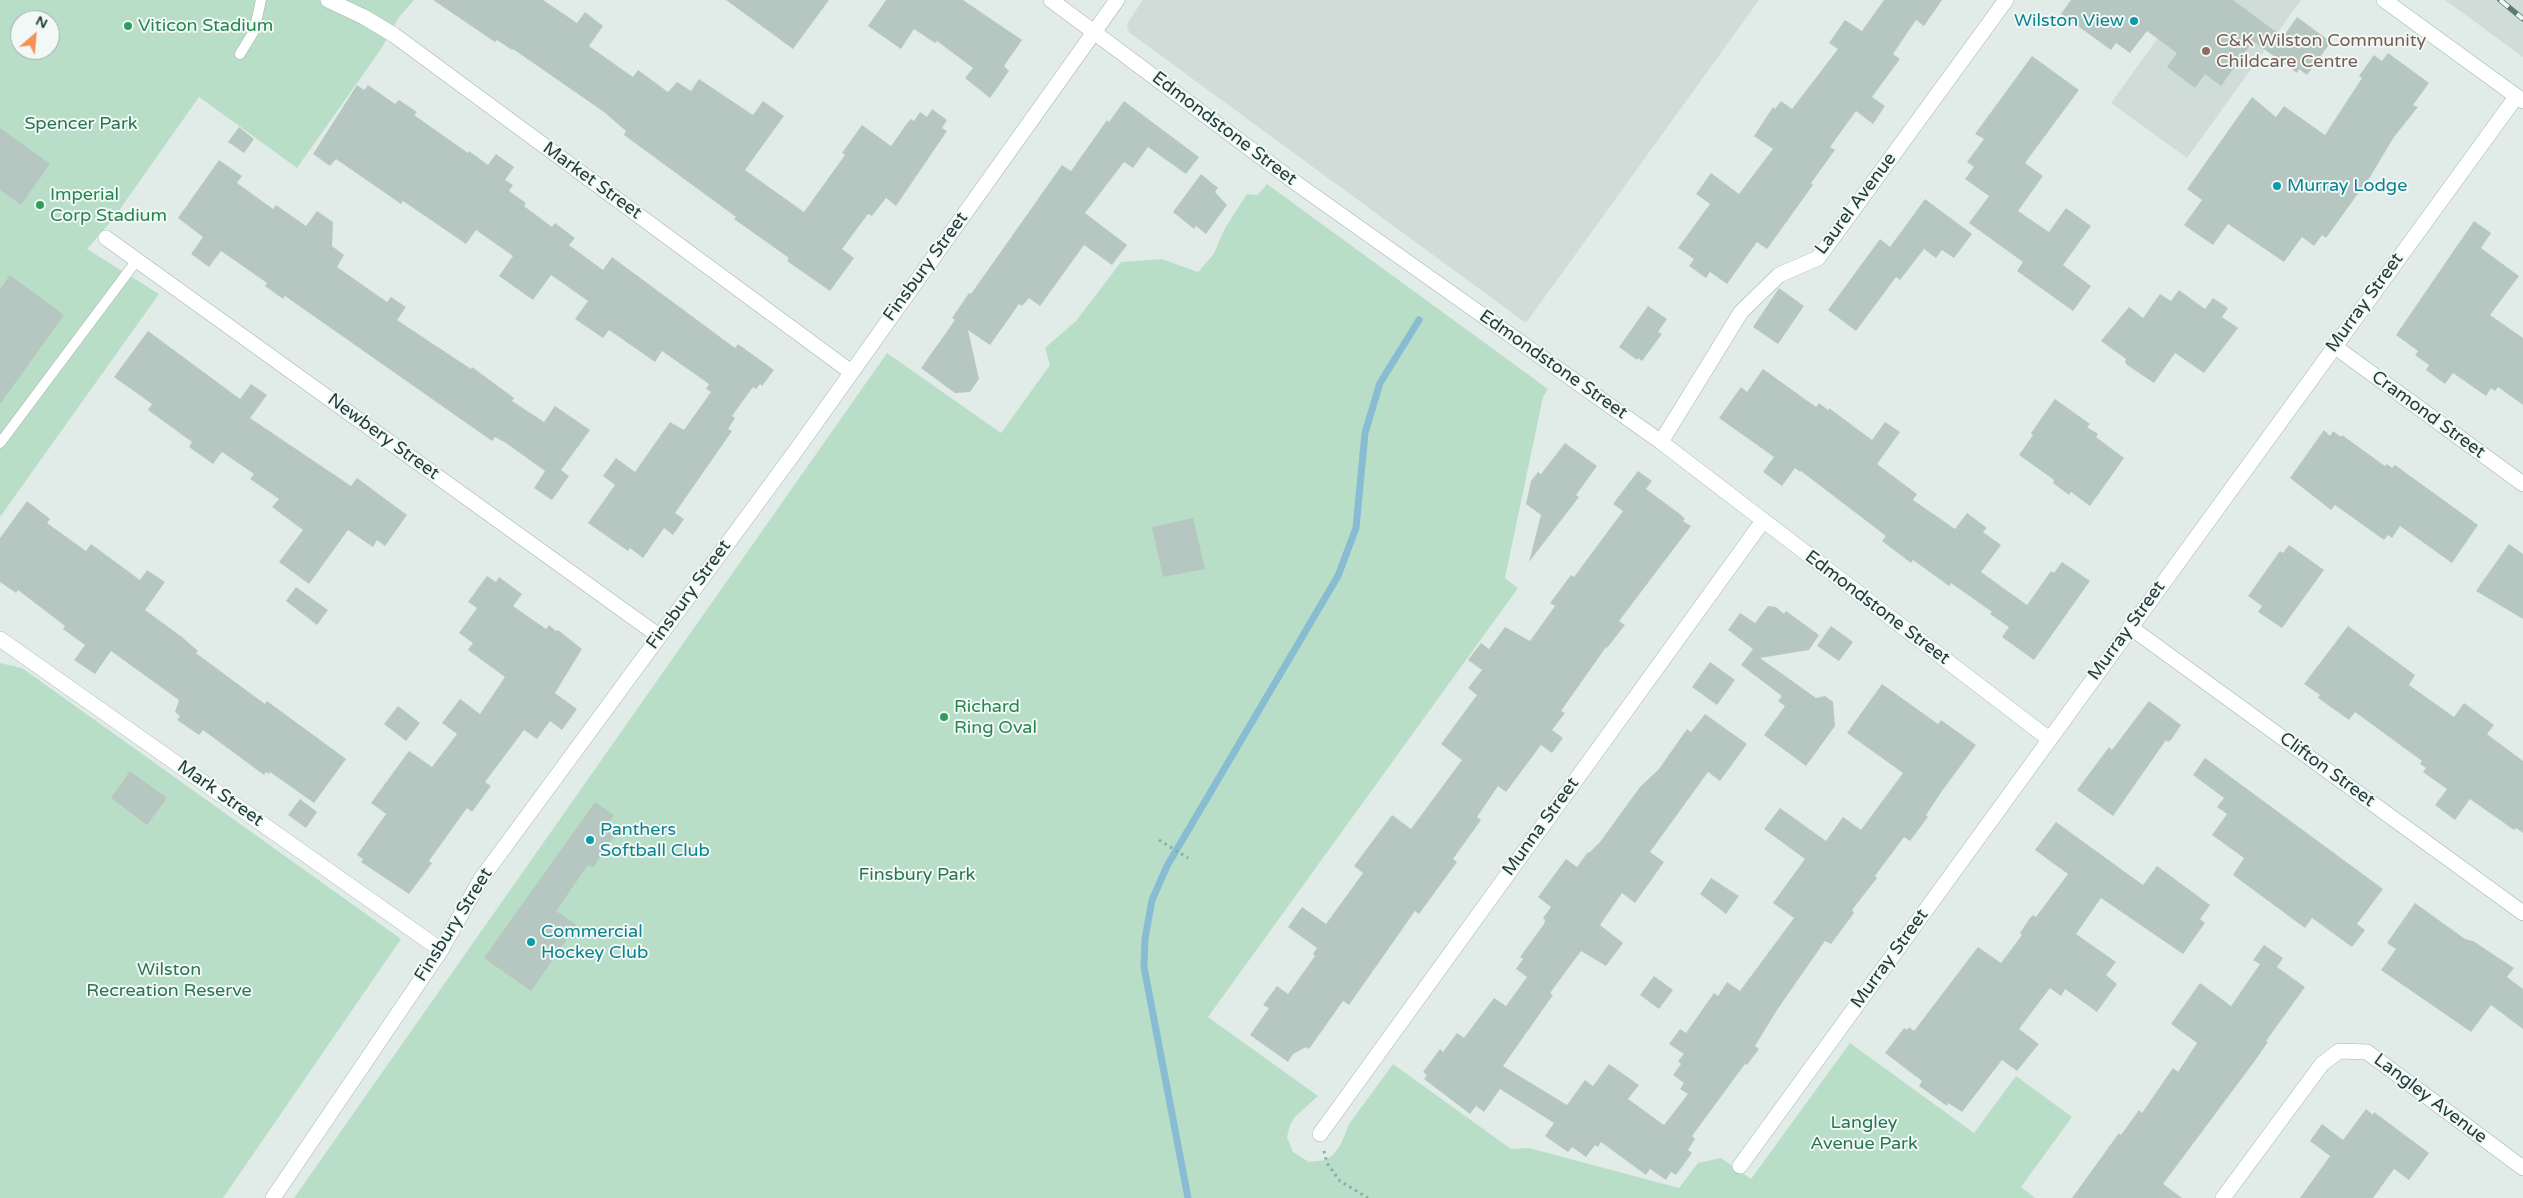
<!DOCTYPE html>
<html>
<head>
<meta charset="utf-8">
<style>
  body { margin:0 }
  #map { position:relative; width:2523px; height:1198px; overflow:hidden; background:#e1ece9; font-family:"Varela Round",sans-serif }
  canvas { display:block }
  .north { position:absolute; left:10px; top:10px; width:50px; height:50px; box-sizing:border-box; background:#f1f8f6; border:1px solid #9eadaa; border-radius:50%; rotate:27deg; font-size:14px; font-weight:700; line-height:20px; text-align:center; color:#213d39 }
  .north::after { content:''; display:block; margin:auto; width:18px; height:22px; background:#f69354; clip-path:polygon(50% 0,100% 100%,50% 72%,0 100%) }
</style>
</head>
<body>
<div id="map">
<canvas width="2523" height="1198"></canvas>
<div class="north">N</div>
</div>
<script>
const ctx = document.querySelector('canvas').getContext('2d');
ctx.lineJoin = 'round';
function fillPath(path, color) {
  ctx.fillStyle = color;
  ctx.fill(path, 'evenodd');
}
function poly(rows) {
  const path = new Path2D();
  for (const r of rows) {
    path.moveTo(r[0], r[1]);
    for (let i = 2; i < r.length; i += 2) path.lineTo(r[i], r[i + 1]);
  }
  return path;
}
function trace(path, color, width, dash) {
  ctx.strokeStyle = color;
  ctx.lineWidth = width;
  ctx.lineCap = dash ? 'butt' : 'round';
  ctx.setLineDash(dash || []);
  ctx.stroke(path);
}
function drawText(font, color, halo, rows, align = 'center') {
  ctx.font = font + ' "Varela Round",sans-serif';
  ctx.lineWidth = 4;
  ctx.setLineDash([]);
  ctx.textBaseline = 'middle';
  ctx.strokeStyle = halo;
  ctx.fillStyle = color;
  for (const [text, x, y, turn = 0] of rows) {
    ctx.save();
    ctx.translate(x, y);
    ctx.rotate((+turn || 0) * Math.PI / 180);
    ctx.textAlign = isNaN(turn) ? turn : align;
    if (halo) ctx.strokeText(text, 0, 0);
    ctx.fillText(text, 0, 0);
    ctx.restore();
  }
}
const built = poly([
  [1143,0,1759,0,1526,323,1130,33,1127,28,1128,22],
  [2185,0,2301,0,2187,158,2111,103],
  [2445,0,2523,0,2523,57]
]);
const green = poly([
  [0,0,414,0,399,17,381,49,297,168,199,97,113,219,87,249,159,294,0,517],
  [20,20,50,20,50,50,20,50],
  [1267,184,1548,389,1543,397,1505,578,1518,588,1208,1017,1318,1096,1295,1117,1290,1125,1287,1137,1293,1152,1309,1162,1325,1160,1333,1155,1341,1144,1349,1124,1393,1064,1511,1149,1529,1148,1679,1188,1698,1163,1721,1158,1751,1179,1850,1043,1974,1133,2016,1076,2072,1117,2021,1187,2035,1198,294,1198,887,353,1001,433,1050,365,1045,348,1076,321,1121,262,1162,259,1198,272,1213,255,1225,228,1247,194,1258,195],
  [0,663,22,668,401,939,223,1198,0,1198]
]);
const stream = poly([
  [1188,1198,1144,967,1145,939,1152,900,1167,866,1338,576,1356,528,1365,433,1380,383,1419,320]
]);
const building = poly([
  [433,0,543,0,577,23,585,12,603,26,589,46,633,77,638,70,668,92,677,82,691,91,699,79,753,115,763,101,784,116,745,170,804,212,845,155,842,153,862,125,891,146,908,122,911,119,914,121,920,112,927,117,932,109,947,120,942,128,947,131,896,206,886,198,872,216,868,214,842,249,854,258,830,291,787,261,789,258,734,219,736,217,624,135,626,131,604,112,513,49,512,50,497,40,495,42],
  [726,0,829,0,793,49],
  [886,0,963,0,1022,40,1004,66,1009,71,990,98,965,78,973,68,937,41,935,43,914,29,901,49,868,26],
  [1884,0,1942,0,1924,26,1916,20,1893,54,1900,59,1872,97,1885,106,1873,124,1856,111,1830,147,1835,150,1811,183,1813,185,1767,249,1757,242,1727,284,1710,272,1706,278,1689,266,1694,259,1678,248,1710,204,1696,194,1711,173,1739,194,1773,149,1754,136,1773,107,1775,109,1781,101,1792,109,1838,49,1829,43,1845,20,1862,31],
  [2071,0,2233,0,2283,37,2297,17,2331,42,2307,75,2299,69,2297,73,2253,41,2221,86,2205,74,2195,88,2167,67,2177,53,2147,31,2130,53,2116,43,2111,50,2061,14],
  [2388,53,2429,83,2413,105,2418,107,2394,137,2370,177,2326,238,2322,235,2314,246,2302,237,2284,262,2228,224,2213,245,2184,225,2202,200,2187,189,2252,97,2276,117,2284,106,2325,135,2362,78,2359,76,2374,55,2382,61],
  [2032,56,2079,90,2025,163,2043,176,2018,211,2049,232,2066,208,2091,226,2063,265,2091,286,2073,311,2017,271,2023,262,1969,223,1989,196,1965,179,1974,167,1967,162,1984,139,1975,134],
  [357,85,364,90,368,85,395,104,399,100,417,112,414,115,468,153,469,151,488,165,496,154,514,167,505,180,513,185,509,191,526,203,524,206,552,227,555,223,575,238,569,245,603,270,612,257,735,348,738,344,774,370,762,386,760,384,756,389,753,387,732,416,735,418,728,429,732,431,675,513,684,519,673,535,664,528,643,558,630,548,628,551,588,523,615,485,603,476,616,458,635,472,670,422,684,430,711,392,706,389,709,384,662,351,655,362,609,330,603,338,575,319,588,301,551,275,533,300,499,276,513,256,476,230,466,244,403,201,401,204,336,159,330,166,313,154],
  [1124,101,1199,157,1186,174,1148,147,1133,168,1124,162,1085,213,1127,245,1112,265,1084,245,1040,306,1029,298,1022,306,1019,304,990,345,968,330,979,379,970,392,955,393,921,368,955,320,952,318,969,293,971,294,1062,165,1071,171,1107,120,1109,122],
  [239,127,254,139,244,153,228,142],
  [0,128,50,164,21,205,0,190],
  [219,160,242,176,237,183,273,209,276,205,306,226,317,211,333,222,332,246,344,255,337,267,387,302,391,297,406,307,397,320,471,369,472,367,514,398,512,401,544,422,555,406,590,430,561,470,569,476,552,500,534,488,545,471,506,443,495,437,492,441,285,296,283,299,265,286,267,283,221,251,209,267,191,254,203,237,178,218],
  [1201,174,1218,188,1215,192,1227,205,1206,234,1196,226,1194,229,1173,212],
  [1925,199,1972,234,1954,258,1942,250,1936,258,1924,249,1900,280,1896,277,1856,331,1828,310,1880,239,1890,247],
  [2474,221,2491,233,2481,248,2519,276,2490,315,2523,338,2523,405,2498,387,2495,391,2491,388,2486,396,2453,373,2445,384,2426,370,2429,365,2415,355,2418,351,2396,335],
  [10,275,64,315,0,404,0,289],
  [1779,288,1804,306,1778,344,1753,327],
  [2179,290,2205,309,2213,298,2228,308,2222,317,2238,328,2204,373,2175,353,2154,383,2127,365,2125,362,2126,359,2101,341,2129,307,2143,318,2160,294,2171,301],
  [1648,306,1667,319,1658,332,1662,334,1642,361,1638,358,1637,360,1619,347],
  [148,331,240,399,251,384,267,395,250,418,351,486,357,478,407,515,385,546,377,540,373,547,348,530,309,584,279,562,303,530,272,507,279,499,250,479,254,474,222,452,213,464,189,447,192,442,148,410,152,404,114,377],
  [1763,369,1816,407,1819,403,1828,410,1829,408,1872,440,1885,422,1900,432,1877,464,1917,494,1913,500,1955,529,1967,513,1987,528,1983,532,2001,545,1981,572,2027,605,2051,571,2054,573,2062,562,2090,581,2034,660,2002,637,2009,627,1990,614,1992,612,1951,583,1949,586,1913,560,1911,563,1882,541,1886,536,1801,471,1800,472,1795,468,1782,486,1763,472,1774,457,1719,418,1741,387,1747,392],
  [2055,399,2090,424,2087,427,2098,434,2096,437,2124,458,2090,506,2071,492,2069,495,2053,483,2054,480,2019,455,2033,435,2031,433],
  [2324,430,2330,436,2333,431,2341,437,2342,435,2385,466,2387,464,2392,468,2395,465,2478,525,2452,563,2400,526,2392,538,2388,535,2384,540,2335,505,2331,510,2290,478],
  [1565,443,1597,466,1576,495,1579,497,1529,562,1541,515,1526,504,1531,481,1538,472,1541,474],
  [1638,471,1652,481,1646,489,1680,514,1685,519,1683,521,1691,526,1619,621,1625,625,1607,648,1606,647,1561,711,1565,713,1552,730,1563,738,1552,753,1541,745,1506,792,1498,786,1477,817,1481,820,1453,859,1457,862,1419,914,1415,911,1349,1005,1343,1001,1309,1049,1306,1047,1293,1054,1288,1062,1250,1035,1269,1008,1263,1005,1277,986,1288,994,1315,956,1313,954,1317,948,1288,927,1302,907,1326,924,1363,873,1354,866,1392,815,1411,829,1462,760,1441,744,1477,695,1468,688,1482,670,1468,660,1481,643,1489,649,1505,627,1530,641,1555,606,1550,603,1571,575,1574,577,1623,511,1613,504],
  [27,501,50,519,47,523,86,551,91,544,140,580,147,570,165,582,145,610,182,637,198,651,196,653,235,682,265,704,267,701,346,759,314,803,270,772,269,774,266,772,264,775,203,730,199,735,177,720,180,716,175,712,179,700,111,651,95,674,74,660,85,645,63,629,65,626,18,590,16,593,0,582,0,538],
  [1193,518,1205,569,1163,577,1152,527],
  [2509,544,2523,554,2523,619,2476,591],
  [2289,545,2324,570,2282,628,2258,612,2262,606,2248,596,2280,551,2283,553],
  [487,576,496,582,499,577,522,594,513,606,546,629,549,625,556,631,558,630,582,649,555,693,577,709,562,730,550,721,537,739,524,730,485,782,491,786,472,812,467,808,429,861,432,863,409,894,361,862,363,859,357,855,386,814,371,803,409,751,432,767,457,734,442,723,460,699,480,714,505,677,468,650,473,643,459,633,477,608,468,602],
  [296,587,328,610,317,625,286,601],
  [1768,606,1776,607,1784,614,1786,611,1819,635,1809,650,1760,658,1816,698,1825,696,1833,702,1835,726,1806,766,1764,735,1785,706,1778,701,1782,696,1741,665,1753,649,1728,630,1740,613,1755,623],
  [1831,626,1853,642,1839,661,1817,646],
  [2348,626,2415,675,2409,685,2454,717,2464,703,2494,725,2487,734,2523,761,2523,833,2516,828,2514,830,2470,799,2455,820,2435,805,2447,789,2423,772,2426,768,2420,764,2422,761,2355,712,2349,720,2318,698,2320,695,2304,684],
  [1710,662,1735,680,1717,705,1692,687],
  [1882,684,1938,724,1941,720,1976,745,1942,791,1926,815,1928,817,1910,841,1904,837,1875,876,1877,878,1852,910,1854,913,1831,944,1825,941,1777,1010,1755,1046,1759,1049,1747,1065,1745,1064,1692,1136,1695,1139,1688,1150,1692,1153,1676,1175,1671,1172,1666,1180,1650,1169,1646,1175,1601,1142,1598,1147,1595,1145,1586,1157,1572,1147,1568,1152,1545,1136,1554,1123,1500,1089,1484,1112,1476,1106,1470,1114,1424,1079,1427,1075,1423,1072,1440,1049,1443,1052,1457,1033,1464,1038,1494,998,1506,1006,1527,977,1516,969,1523,959,1520,957,1544,924,1545,920,1543,918,1551,907,1538,897,1566,859,1577,867,1588,852,1589,853,1600,842,1640,787,1659,769,1687,729,1691,732,1705,714,1747,744,1720,781,1708,772,1650,852,1664,862,1635,903,1622,893,1600,925,1623,943,1606,966,1581,951,1550,993,1553,995,1503,1066,1567,1105,1585,1080,1593,1086,1609,1064,1639,1085,1628,1099,1664,1125,1688,1094,1680,1089,1684,1083,1673,1075,1681,1064,1678,1061,1684,1054,1669,1044,1680,1029,1686,1033,1714,993,1718,996,1727,982,1740,991,1794,918,1773,903,1805,859,1764,829,1780,808,1826,841,1843,817,1861,830,1903,773,1847,733],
  [2149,701,2181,725,2171,740,2168,742,2166,740,2113,816,2077,790,2109,747,2112,750],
  [398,706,420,723,406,741,384,724],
  [2205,758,2383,889,2357,924,2365,930,2352,947,2312,918,2305,928,2233,875,2244,858,2212,835,2227,814,2217,807,2224,798,2193,775],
  [130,771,167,798,147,825,111,798],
  [300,799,317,812,306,828,288,815],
  [595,802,614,815,607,825,617,832,593,868,588,865,556,911,577,925,531,991,484,958],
  [2056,822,2143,885,2157,866,2210,905,2200,919,2205,923,2183,954,2101,898,2076,934,2116,962,2106,975,2117,984,2097,1012,2065,989,2061,996,2050,988,2019,1029,2039,1044,2038,1045,2017,1071,2002,1060,1962,1112,1948,1103,1947,1106,1919,1086,1922,1081,1885,1053,1904,1028,1907,1030,1909,1027,1914,1031,1978,947,2001,963,2022,935,2020,933,2030,918,2033,915,2036,917,2068,874,2035,850],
  [1711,878,1739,896,1726,914,1700,894],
  [2415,903,2465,939,2473,941,2514,968,2507,977,2523,989,2523,1029,2491,1005,2471,1032,2381,970,2396,949,2387,943],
  [2264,945,2283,958,2277,967,2305,987,2266,1041,2268,1042,2254,1062,2163,1184,2182,1198,2072,1198,2119,1133,2121,1135,2139,1110,2142,1113,2173,1068,2178,1072,2197,1043,2171,1024,2200,983,2231,1006,2260,964,2253,960],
  [1654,976,1673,990,1659,1009,1640,995],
  [2366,1109,2373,1115,2374,1112,2429,1153,2409,1180,2394,1169,2373,1198,2300,1198,2330,1156,2310,1141,2322,1124,2343,1140]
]);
const path = poly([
  [1159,840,1188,858],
  [1324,1151,1327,1163,1340,1181,1368,1198]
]);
const service = poly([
  [240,54,254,31,261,0],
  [0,443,137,260]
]);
const minor = poly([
  [328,0,364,17,394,35,851,372],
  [1051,0,1296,183,1661,442,2049,739],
  [106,238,659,636],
  [2334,346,2523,484],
  [1661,442,1741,312,1779,275,1818,258,2006,0],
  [2130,627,2523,913],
  [0,639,441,950],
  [1320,1134,1763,521],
  [1740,1166,2516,97],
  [273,1198,441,950,481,879,797,449,1117,0],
  [2223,1198,2322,1064,2339,1051,2367,1052,2523,1168]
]);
const secondary = poly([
  [2384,0,2523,101]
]);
const rail = poly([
  [2500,0,2523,19]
]);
const markers = [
  [2134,21,5,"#0f9aa8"],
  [128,26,5,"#2e9e5b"],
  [2206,51,5,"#8d6e63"],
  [2277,186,5,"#0f9aa8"],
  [40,205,5,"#2e9e5b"],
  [944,717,5,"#2e9e5b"],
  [590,840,5,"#0f9aa8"],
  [531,942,5,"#0f9aa8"]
];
const cultureNames = [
  ["Wilston View",2124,21,"right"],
  ["Murray Lodge",2287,186],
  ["Panthers",600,830],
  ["Softball Club",600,851],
  ["Commercial",541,932],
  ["Hockey Club",541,953]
];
const leisureNames = [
  ["Viticon Stadium",138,26],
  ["Imperial",50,195],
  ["Corp Stadium",50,216],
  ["Richard",954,707],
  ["Ring Oval",954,728]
];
const educationNames = [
  ["C&K Wilston Community",2216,41],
  ["Childcare Centre",2216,62]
];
const parkNames = [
  ["Spencer Park",81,124],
  ["Finsbury Park",917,875],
  ["Wilston",169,970],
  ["Recreation Reserve",169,991],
  ["Langley",1864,1123],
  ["Avenue Park",1864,1144]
];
const streetNames = [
  ["Edmondstone Street",1224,129,37],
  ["Market Street",592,181,36],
  ["Laurel Avenue",1856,204,-53],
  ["Finsbury Street",926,267,-54],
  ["Murray Street",2365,303,-54],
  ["Edmondstone Street",1553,365,35],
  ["Cramond Street",2428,415,36],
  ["Newbery Street",383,437,36],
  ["Finsbury Street",689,595,-54],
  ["Edmondstone Street",1877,608,37],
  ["Murray Street",2127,631,-54],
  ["Clifton Street",2327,770,36],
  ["Mark Street",220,794,35],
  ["Munna Street",1541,827,-54],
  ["Finsbury Street",454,925,-58],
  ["Murray Street",1890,959,-54],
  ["Langley Avenue",2430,1099,37]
];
fillPath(built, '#cfdcd8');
fillPath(green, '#b9dec8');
trace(stream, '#87bcd3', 7);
fillPath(building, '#b6c7c2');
trace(service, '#a4b4b1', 11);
trace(minor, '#a4b4b1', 16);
trace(secondary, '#9fb8b3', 16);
trace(path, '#80b1a8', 3, [2.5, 4]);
trace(service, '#fff', 10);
trace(minor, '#fff', 15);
trace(secondary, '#fff', 15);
trace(rail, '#5b7975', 5.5);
trace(rail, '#f1f8f6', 4, [11]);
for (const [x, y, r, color] of markers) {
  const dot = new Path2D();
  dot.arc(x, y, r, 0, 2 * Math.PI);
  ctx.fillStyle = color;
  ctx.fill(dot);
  trace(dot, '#f1f8f6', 2);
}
drawText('18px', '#0d838f', '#f1f8f6', cultureNames, 'left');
drawText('18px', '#27864d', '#f1f8f6', leisureNames, 'left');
drawText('18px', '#785e54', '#f1f8f6', educationNames, 'left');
drawText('18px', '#297552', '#f1f8f6', parkNames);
drawText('18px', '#213d39', '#f1f8f6', streetNames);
</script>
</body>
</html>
